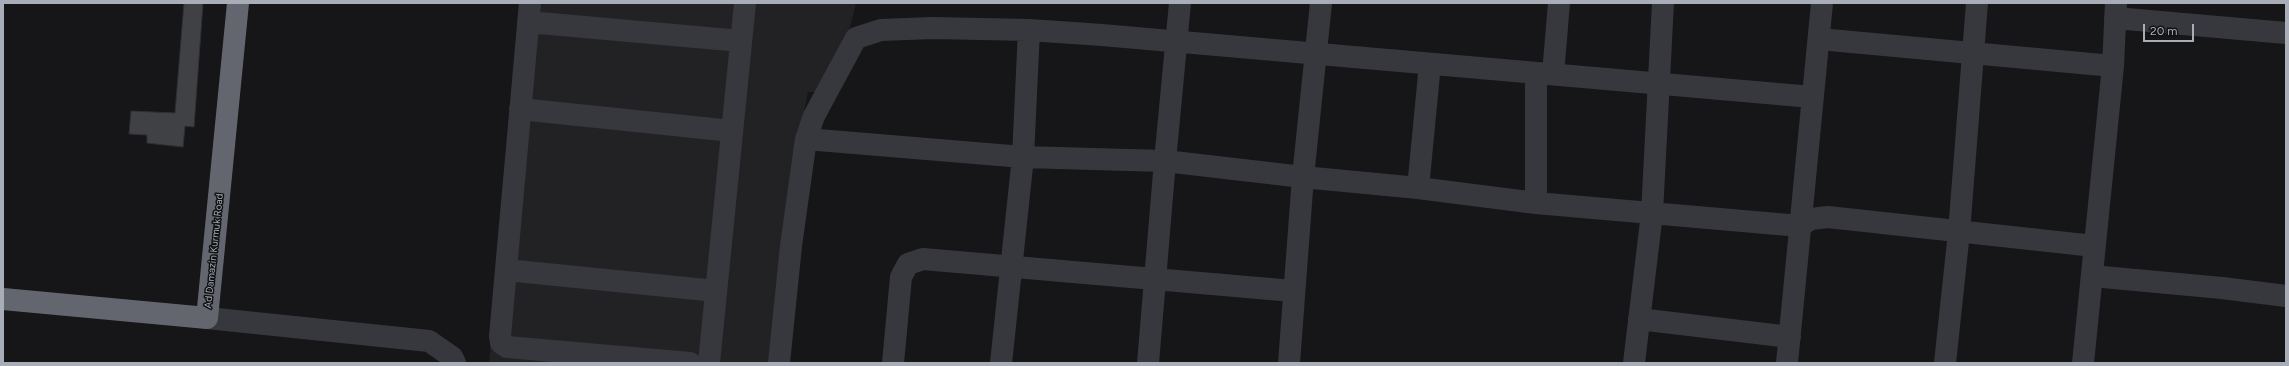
<!DOCTYPE html>
<html>
<head>
<meta charset="utf-8">
<style>
  body { margin:0 }
  #map { position:relative; width:2289px; height:366px; overflow:hidden; background:#161618; font-family:Figtree,sans-serif }
  canvas { display:block }
  .frame { position:absolute; inset:0; border:4px solid #a8adb8; pointer-events:none }
  .scale { position:absolute; left:2143px; top:24px; width:51px; height:18px; box-sizing:border-box; border:2px solid #a8adb8; border-top:0; padding-left:5px; font-size:12px; line-height:14px; white-space:nowrap; color:#a8adb8; -webkit-text-stroke:3px #111113; paint-order:stroke }
</style>
</head>
<body>
<div id="map">
<canvas width="2289" height="366"></canvas>
<div class="frame"></div>
<div class="scale">20 m</div>
</div>
<script>
const ctx = document.querySelector('canvas').getContext('2d');
ctx.lineJoin = 'round';
function fillPath(path, color) {
  ctx.fillStyle = color;
  ctx.fill(path, 'evenodd');
}
function poly(rows) {
  const path = new Path2D();
  for (const r of rows) {
    path.moveTo(r[0], r[1]);
    for (let i = 2; i < r.length; i += 2) path.lineTo(r[i], r[i + 1]);
  }
  return path;
}
function trace(path, color, width, dash) {
  ctx.strokeStyle = color;
  ctx.lineWidth = width;
  ctx.lineCap = dash ? 'butt' : 'round';
  ctx.setLineDash(dash || []);
  ctx.stroke(path);
}
function drawText(font, color, halo, rows, align = 'center') {
  ctx.font = font + ' Figtree,sans-serif';
  ctx.lineWidth = 3;
  ctx.setLineDash([]);
  ctx.textBaseline = 'middle';
  ctx.strokeStyle = halo;
  ctx.fillStyle = color;
  for (const [text, x, y, turn = 0] of rows) {
    ctx.save();
    ctx.translate(x, y);
    ctx.rotate((+turn || 0) * Math.PI / 180);
    ctx.textAlign = isNaN(turn) ? turn : align;
    if (halo) ctx.strokeText(text, 0, 0);
    ctx.fillText(text, 0, 0);
    ctx.restore();
  }
}
const built = poly([
  [523,3,856,3,834,92,808,92,798,141,777,363,489,363]
]);
const building = poly([
  [184,3,203,3,194,127,185,126,183,147,147,143,147,135,129,134,131,111,175,113,184,3]
]);
const minor = poly([
  [530,3,500,336,501,343,507,347,690,363],
  [2115,18,2286,33],
  [528,22,741,41],
  [1819,39,2113,66],
  [1536,73,1536,203],
  [1553,74,1559,3],
  [520,109,732,131],
  [806,139,1023,157,1165,161,1303,177,1418,188,1536,203,1800,226,1811,219,1828,217,2094,246],
  [1418,188,1430,64],
  [506,270,716,291],
  [2092,276,2222,288,2286,296],
  [207,318,429,341,452,357,455,363],
  [1639,319,1790,337],
  [709,363,745,3],
  [779,363,791,246,806,139,814,116,856,38,881,30,933,28,1029,30,1102,35,1812,97],
  [893,363,901,277,908,264,923,259,1293,291],
  [1001,363,1023,157,1029,30],
  [1148,363,1165,161,1180,3],
  [1289,363,1303,177,1321,3],
  [1634,363,1652,213,1663,3],
  [1787,363,1822,3],
  [1945,363,1959,232,1977,3],
  [2083,363,2113,66,2116,3]
]);
const highway = poly([
  [3,299,207,318,238,3]
]);
const streetNames = [
  ["Ad Damazin Kurmuk Road",214,251,-84]
];
fillPath(built, '#222225');
fillPath(building, '#404145');
trace(building, '#303034', 1);
trace(minor, '#37383d', 22);
trace(highway, '#63666e', 22);
drawText('10px', '#a8adb8', '#111113', streetNames);
</script>
</body>
</html>
